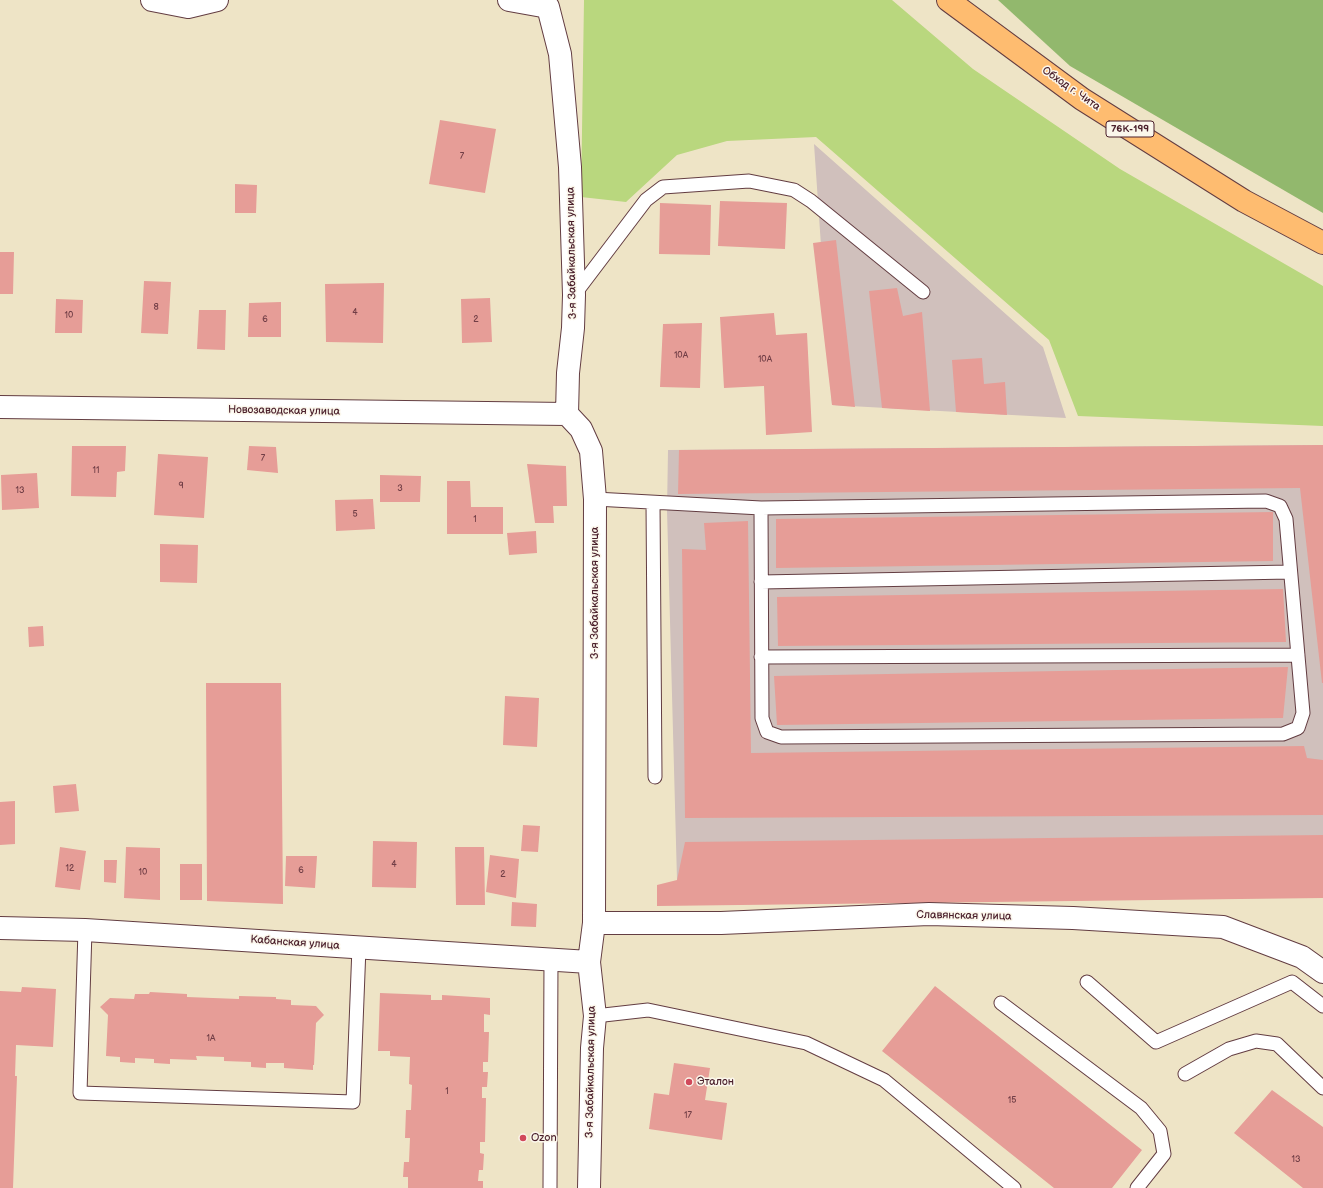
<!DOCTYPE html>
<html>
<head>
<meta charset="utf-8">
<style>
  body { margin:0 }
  canvas { display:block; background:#eee4c6 }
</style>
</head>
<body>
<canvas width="1323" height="1188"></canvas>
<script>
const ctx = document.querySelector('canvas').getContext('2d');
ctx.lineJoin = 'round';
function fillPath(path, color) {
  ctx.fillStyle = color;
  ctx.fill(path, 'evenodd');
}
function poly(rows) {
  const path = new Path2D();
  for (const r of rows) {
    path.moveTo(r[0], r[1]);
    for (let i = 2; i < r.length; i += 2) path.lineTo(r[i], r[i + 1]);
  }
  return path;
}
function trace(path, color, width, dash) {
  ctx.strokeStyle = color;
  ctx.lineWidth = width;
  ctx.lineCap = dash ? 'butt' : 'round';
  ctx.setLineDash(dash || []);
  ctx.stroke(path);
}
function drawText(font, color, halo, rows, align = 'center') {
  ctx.font = font + ' "Balsamiq Sans",sans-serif';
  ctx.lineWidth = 3;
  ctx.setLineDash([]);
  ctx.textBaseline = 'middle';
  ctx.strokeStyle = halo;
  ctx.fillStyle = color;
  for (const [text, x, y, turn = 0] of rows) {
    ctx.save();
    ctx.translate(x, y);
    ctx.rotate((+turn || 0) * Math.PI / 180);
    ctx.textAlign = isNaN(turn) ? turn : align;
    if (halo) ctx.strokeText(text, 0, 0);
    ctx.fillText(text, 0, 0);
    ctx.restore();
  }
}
const industrial = poly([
  [814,144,1043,347,1066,418,832,405],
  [1323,445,1323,896,677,880,667,510,668,450]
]);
const green = poly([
  [584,0,892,0,973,69,1120,169,1323,286,1323,426,1078,416,1049,340,816,137,727,141,677,155,626,202,581,197]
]);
const forest = poly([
  [998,0,1323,0,1323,213,1070,66]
]);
const building = poly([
  [440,120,496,129,485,193,429,184],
  [235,184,257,185,256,213,235,213],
  [720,201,787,203,785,249,718,246],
  [660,203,711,205,710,255,659,254],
  [836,240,855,407,832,405,813,243],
  [0,252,14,252,13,294,0,294],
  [144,281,171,282,168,334,141,333],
  [384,283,383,343,326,342,325,284],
  [897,288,903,316,922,312,930,411,882,408,869,291],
  [490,298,492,342,462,343,461,299],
  [56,299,83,300,82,333,55,333],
  [281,302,281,337,248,337,249,303],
  [199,310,226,310,225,350,197,349],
  [774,313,776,335,807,333,812,432,766,435,764,386,724,388,720,317],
  [702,323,700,388,660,387,663,324],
  [982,358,984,384,1005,382,1007,415,956,412,952,360],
  [1323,445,1323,683,1322,683,1300,488,678,494,679,450],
  [72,446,126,446,125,471,117,472,116,497,71,496],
  [249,446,276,447,278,473,247,470],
  [158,454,208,457,204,518,154,515],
  [527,464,566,466,567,506,553,506,554,523,535,523],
  [37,473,39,508,2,510,1,475],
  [380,475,421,476,420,502,380,502],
  [447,481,470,481,471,507,503,507,503,534,447,534],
  [373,499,375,529,336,531,335,500],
  [1273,512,1273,561,776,568,776,519],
  [748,521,751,753,1304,746,1307,758,1323,760,1323,815,685,818,682,549,706,550,704,523],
  [536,531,537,553,509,555,507,533],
  [160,544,198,545,197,583,160,582],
  [1283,589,1286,642,778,646,777,597],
  [43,626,44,646,29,647,28,627],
  [1288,667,1283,718,777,725,774,676],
  [206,683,281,683,283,904,207,901],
  [505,696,539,698,537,747,503,745],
  [76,784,79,811,55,813,53,786],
  [15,801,15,844,0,845,0,802],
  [523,825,540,826,538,852,521,851],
  [1323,835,1323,898,657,906,657,885,677,880,685,842],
  [373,841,417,842,416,888,372,887],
  [60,847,86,851,80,890,55,887],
  [126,847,160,848,160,900,124,898],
  [455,847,484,847,485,905,456,905],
  [490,855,519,859,516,898,486,892],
  [286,856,317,856,315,888,285,886],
  [104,860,117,860,116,883,104,882],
  [180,864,202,864,202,900,180,900],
  [512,902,537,904,536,927,511,926],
  [935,986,1142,1150,1112,1188,1054,1188,882,1051],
  [22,987,56,989,53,1047,16,1045,15,1076,17,1076,13,1188,0,1188,0,991,21,992],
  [150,992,187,994,187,997,239,999,239,996,276,997,276,999,291,1000,291,1005,316,1006,324,1015,316,1023,314,1065,313,1065,313,1070,284,1068,284,1063,266,1063,266,1068,251,1067,251,1062,224,1061,224,1057,196,1056,197,1060,170,1059,170,1064,154,1063,154,1059,135,1058,135,1063,120,1062,120,1057,106,1056,108,1015,100,1007,110,998,134,999,135,994,149,994],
  [380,993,431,995,431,1000,442,1000,442,995,490,998,490,1015,484,1014,484,1032,489,1032,488,1062,483,1062,483,1072,488,1072,487,1087,482,1087,482,1098,486,1098,485,1142,480,1142,480,1153,484,1154,483,1170,479,1170,478,1181,483,1181,483,1188,408,1188,408,1177,403,1177,404,1162,409,1162,410,1138,405,1138,406,1110,411,1110,412,1085,409,1084,410,1057,390,1056,390,1051,378,1051],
  [674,1063,710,1068,705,1100,727,1103,722,1140,649,1129,654,1093,669,1095],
  [1272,1090,1323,1127,1323,1188,1303,1188,1234,1133]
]);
const service = poly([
  [574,295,646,200,663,187,749,181,794,190,811,201,923,292],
  [595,499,761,508,1266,501,1280,506,1286,519,1303,713,1298,728,1283,734,781,737,767,732,762,718,761,508],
  [653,503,655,777],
  [761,582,1290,572],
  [761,657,1298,655],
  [85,930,80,1093,353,1102,359,947],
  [1087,982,1156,1042,1292,982,1323,1006],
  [1001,1003,1141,1108,1160,1131,1164,1154,1137,1188],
  [595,1016,648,1010,806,1043,884,1080,1014,1188],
  [1185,1074,1229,1049,1256,1041,1277,1044,1323,1088],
  [550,1188,551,960]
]);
const minor = poly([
  [152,0,188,7,217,0],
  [509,0,548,7,560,54,570,167,574,295,573,328,568,373,567,414,581,429,591,451,595,499,594,923,589,962,595,1016,592,1048,589,1188],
  [0,407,567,414],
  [594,923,721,923,929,914,1073,918,1223,927,1302,957,1323,972],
  [0,928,85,930,589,962]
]);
const trunk = poly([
  [948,0,1082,99,1244,201,1323,243]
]);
const markers = [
  [689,1082,4,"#d1495b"],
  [523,1138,4,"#d1495b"]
];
const numberNames = [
  ["7",462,157],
  ["8",156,308],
  ["4",355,313],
  ["10",69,316],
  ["6",265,320],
  ["2",476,320],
  ["10А",681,356],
  ["10А",765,360],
  ["7",263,459],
  ["11",96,471],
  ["9",181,486],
  ["3",400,489],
  ["13",20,491],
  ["5",355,515],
  ["1",475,520],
  ["4",394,865],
  ["12",70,869],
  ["6",301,871],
  ["10",143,873],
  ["2",503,875],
  ["1А",211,1039],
  ["1",447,1092],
  ["15",1012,1101],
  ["17",688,1116],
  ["13",1296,1160]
];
const shields = [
  [1130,129,48]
];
const shieldNames = [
  ["76К-199",1130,129]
];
const streetNames = [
  ["Обход г. Чита",1071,89,35],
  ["3-я Забайкальская улица",572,253,-91],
  ["Новозаводская улица",284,411,1],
  ["3-я Забайкальская улица",595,593,-90],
  ["Славянская улица",964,916,1],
  ["Кабанская улица",295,943,4],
  ["3-я Забайкальская улица",591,1072,-89]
];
const poiNames = [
  ["Эталон",697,1082],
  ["Ozon",531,1138]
];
fillPath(industrial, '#d0c0bc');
fillPath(green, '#b9d77e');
fillPath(forest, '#92b86d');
fillPath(building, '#e69d97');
trace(service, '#633d42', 15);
trace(minor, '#633d42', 24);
trace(trunk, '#633d42', 24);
trace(service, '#fff', 13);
trace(minor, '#fff', 22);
trace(trunk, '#febc70', 22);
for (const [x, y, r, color] of markers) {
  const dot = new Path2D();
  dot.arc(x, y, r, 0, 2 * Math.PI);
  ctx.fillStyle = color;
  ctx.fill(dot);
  trace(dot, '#fbf7ec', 1.5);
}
drawText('9px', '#713e46', null, numberNames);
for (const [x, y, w] of shields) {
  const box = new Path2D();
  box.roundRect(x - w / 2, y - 8, w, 16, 3);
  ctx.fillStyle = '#fbf7ec';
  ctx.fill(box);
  trace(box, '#4a1f2b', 1);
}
drawText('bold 10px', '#4a1f2b', null, shieldNames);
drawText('11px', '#4a1f2b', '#fbf7ec', streetNames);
drawText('11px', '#4a1f2b', '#fbf7ec', poiNames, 'left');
</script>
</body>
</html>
